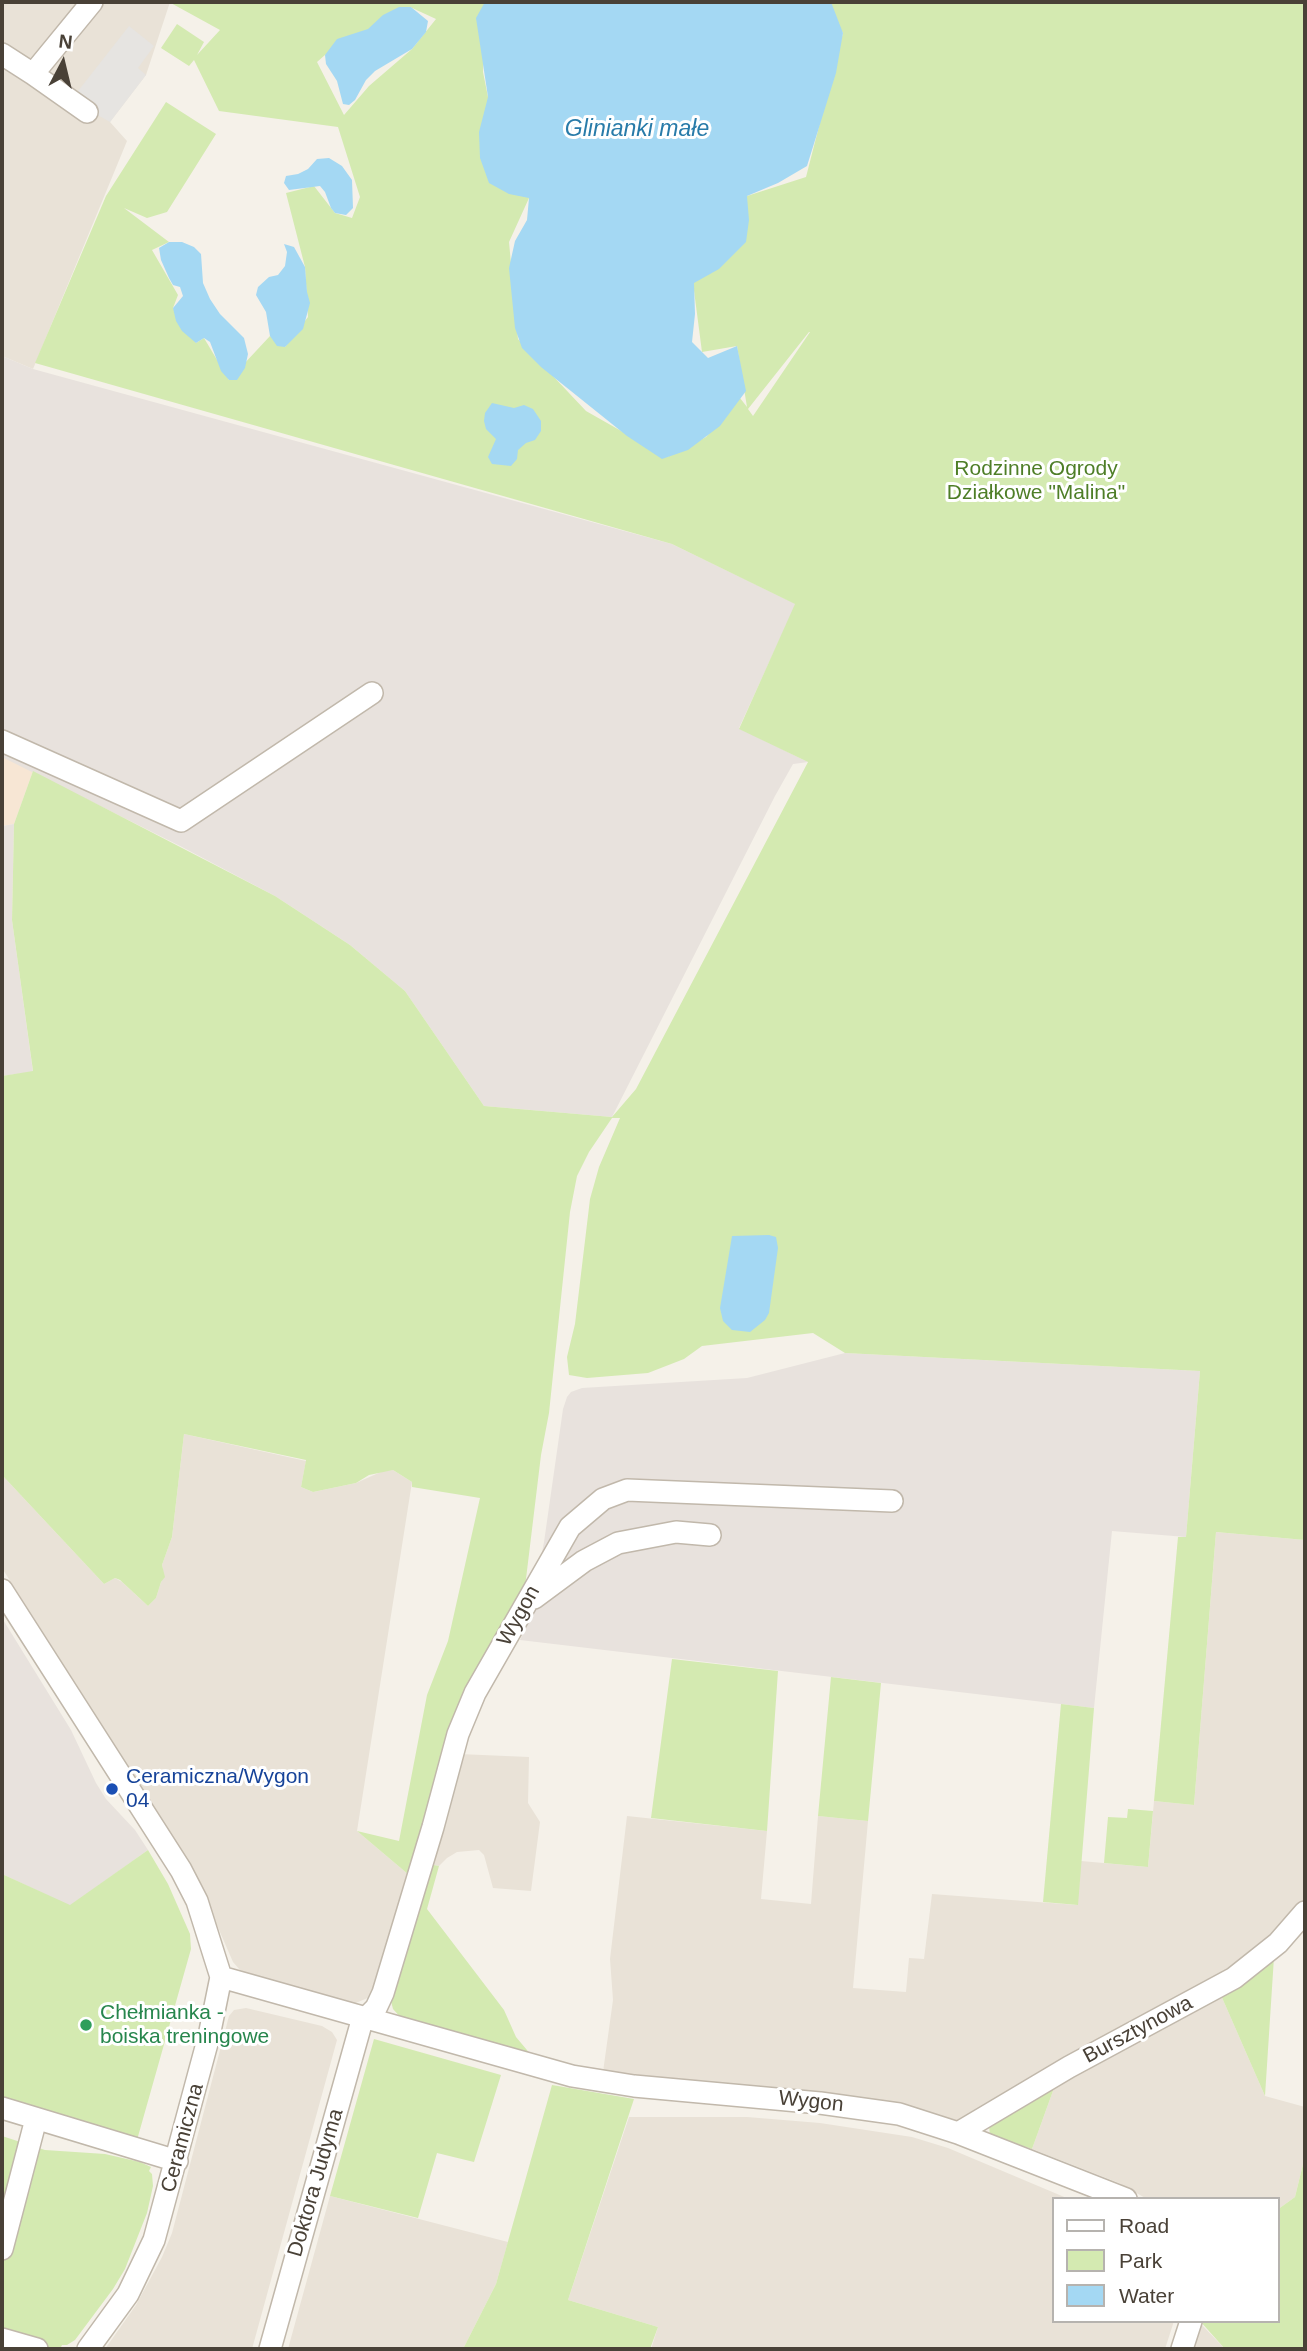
<!DOCTYPE html>
<html>
<head>
<meta charset="utf-8">
<style>
  body { margin:0 }
  #map { position:relative; width:1307px; height:2351px; overflow:hidden; background:#f5f1e9; font-family:Helvetica,sans-serif }
  canvas { display:block }
  .frame { position:absolute; inset:0; border:4px solid #494137; pointer-events:none }
  .legend { position:absolute; left:1052px; top:2197px; width:228px; height:126px; box-sizing:border-box; background:#fff; border:2px solid #b6b3af; margin:0; padding:9px 12px; list-style:none; font-size:21px; color:#494137 }
  .legend li { display:flex; align-items:center; gap:14px; height:35px }
  .legend b { width:35px; border:2px solid #b6b3af }
  .north { position:absolute; left:28px; top:28px; width:70px; height:70px; -webkit-text-stroke:5px #fff; paint-order:stroke; rotate:7deg; font-size:19px; font-weight:700; line-height:28px; text-align:center; color:#494137 }
  .north::after { content:''; display:block; margin:auto; width:24px; height:32px; background:#494137; clip-path:polygon(50% 0,100% 100%,50% 72%,0 100%) }
</style>
</head>
<body>
<div id="map">
<canvas width="1307" height="2351"></canvas>
<div class="frame"></div>
<ul class="legend">
<li><b style="height:9px;background:#fff"></b>Road</li>
<li><b style="height:19px;background:#d4eab1"></b>Park</li>
<li><b style="height:19px;background:#a4d8f3"></b>Water</li>
</ul>
<div class="north">N</div>
</div>
<script>
const ctx = document.querySelector('canvas').getContext('2d');
ctx.lineJoin = 'round';
function fillPath(path, color) {
  ctx.fillStyle = color;
  ctx.fill(path, 'evenodd');
}
function poly(rows) {
  const path = new Path2D();
  for (const r of rows) {
    path.moveTo(r[0], r[1]);
    for (let i = 2; i < r.length; i += 2) path.lineTo(r[i], r[i + 1]);
  }
  return path;
}
function trace(path, color, width, dash) {
  ctx.strokeStyle = color;
  ctx.lineWidth = width;
  ctx.lineCap = dash ? 'butt' : 'round';
  ctx.setLineDash(dash || []);
  ctx.stroke(path);
}
function drawText(font, color, halo, rows, align = 'center') {
  ctx.font = font + ' Helvetica,sans-serif';
  ctx.lineWidth = 6;
  ctx.setLineDash([]);
  ctx.textBaseline = 'middle';
  ctx.strokeStyle = halo;
  ctx.fillStyle = color;
  for (const [text, x, y, turn = 0] of rows) {
    ctx.save();
    ctx.translate(x, y);
    ctx.rotate((+turn || 0) * Math.PI / 180);
    ctx.textAlign = isNaN(turn) ? turn : align;
    if (halo) ctx.strokeText(text, 0, 0);
    ctx.fillText(text, 0, 0);
    ctx.restore();
  }
}
const residential = poly([
  [2,2,170,2,146,75,110,122,127,141,33,369,2,356],
  [184,1434,306,1461,301,1487,313,1492,356,1483,383,1471,393,1470,412,1482,357,1831,409,1875,378,1987,370,1997,351,2005,255,1977,240,1970,233,1962,197,1879,182,1851,2,1568,2,1475,104,1584,115,1578,122,1582,148,1606,156,1598,161,1582,164,1577,162,1565,172,1537],
  [1216,1532,1305,1540,1305,1902,1253,1956,963,2124,603,2072,613,2000,610,1959,627,1816,767,1831,761,1899,811,1904,818,1816,868,1821,853,1988,906,1992,909,1958,924,1959,932,1894,1077,1905,1081,1861,1148,1867,1154,1801,1194,1805],
  [459,1754,529,1757,528,1803,540,1822,531,1891,493,1888,484,1855,479,1850,457,1852,447,1858,439,1866,429,1864],
  [1220,1993,1265,2096,1305,2107,1305,2156,1295,2197,1277,2210,1277,2199,1147,2199,1119,2183,1032,2149,1058,2077],
  [246,2008,322,2026,332,2032,337,2040,252,2349,105,2349,136,2305,162,2257,172,2233,229,2016,234,2010],
  [629,2117,747,2117,820,2123,912,2137,948,2148,1069,2199,1053,2199,1053,2321,1174,2321,1165,2349,651,2349,658,2327,568,2300],
  [330,2196,508,2242,496,2284,463,2349,288,2349],
  [1200,2323,1225,2349,1193,2349]
]);
const commercial = poly([
  [2,756,33,771,14,824,2,826]
]);
const industrial = poly([
  [2,356,33,369,672,544,796,604,739,728,808,762,793,764,775,796,612,1117,484,1106,405,991,350,945,275,896,182,847,2,757],
  [14,824,12,920,33,1072,2,1076,2,826],
  [845,1353,1200,1371,1186,1537,1112,1531,1094,1708,520,1640,529,1621,544,1542,563,1409,567,1397,571,1392,582,1388,747,1378],
  [2,1618,71,1730,96,1783,106,1799,135,1830,148,1850,70,1906,2,1874]
]);
const green = poly([
  [169,2,485,2,483,72,488,97,529,198,509,242,518,339,586,411,667,457,706,437,740,398,747,407,737,346,702,352,693,283,747,196,806,177,843,33,822,2,1305,2,1305,1540,1216,1532,1194,1805,1154,1801,1178,1537,1186,1537,1200,1371,845,1353,813,1333,702,1346,684,1359,648,1373,587,1378,569,1375,567,1357,575,1324,590,1199,599,1167,620,1118,612,1118,589,1152,577,1176,570,1212,549,1413,541,1455,525,1587,409,1875,357,1831,399,1841,427,1695,448,1641,480,1498,412,1487,412,1482,393,1470,369,1475,356,1483,313,1492,301,1487,306,1460,184,1434,172,1537,162,1565,165,1577,161,1582,156,1598,148,1606,120,1580,115,1578,104,1584,2,1475,2,1076,33,1071,12,920,14,824,33,771,275,896,350,945,405,991,484,1106,612,1117,636,1089,808,762,739,729,795,604,672,544,35,363,106,196,166,102,216,134,167,212,147,218,124,208,169,242,152,250,178,295,173,308,196,343,204,338,229,380,270,336,285,347,308,317,305,267,286,193,314,186,335,213,352,218,360,197,338,127,219,111,194,60,189,66,161,48,177,24,204,42,197,55,220,30],
  [410,7,436,19,412,49,369,86,344,115,317,62,325,55],
  [809,332,810,332,753,416,748,409],
  [672,1659,778,1671,767,1831,651,1818],
  [831,1677,881,1683,868,1821,818,1816],
  [1061,1704,1094,1708,1078,1905,1043,1902],
  [1128,1809,1153,1811,1148,1867,1104,1863,1108,1817,1127,1818],
  [148,1850,168,1884,190,1934,191,1949,137,2140,2,2100,2,1874,70,1905],
  [429,1864,439,1866,427,1909,504,2010,516,2037,532,2056,402,2019,393,2009,390,1997],
  [1274,1957,1265,2096,1220,1993],
  [374,2039,501,2075,474,2162,437,2153,418,2218,330,2196],
  [1058,2077,1032,2149,990,2135,989,2126],
  [552,2085,634,2099,568,2300,658,2327,650,2349,463,2349,496,2284],
  [2,2136,45,2150,105,2154,140,2162,151,2167,149,2171,152,2174,153,2186,147,2213,125,2269,113,2289,75,2340,67,2345,62,2345,60,2349,17,2349,2,2345],
  [1305,2156,1305,2349,1225,2349,1200,2321,1277,2321,1277,2210,1295,2197]
]);
const parking = poly([
  [129,26,154,46,138,68,146,75,110,122,71,100]
]);
const water = poly([
  [485,2,831,2,843,33,836,73,807,166,778,183,747,196,749,220,746,242,719,269,694,283,695,314,692,342,708,358,737,346,746,391,720,426,688,450,662,459,627,436,541,367,522,348,515,328,509,268,515,241,527,220,529,198,509,194,489,183,480,158,479,132,488,97,476,18],
  [399,7,411,7,428,21,426,32,412,49,375,71,366,80,355,100,349,105,343,104,337,81,326,64,325,55,337,39,368,29,383,15],
  [329,158,342,166,352,180,353,208,346,215,335,213,331,208,325,192,320,186,289,190,284,183,286,176,298,174,308,169,317,159],
  [169,242,182,242,194,247,201,254,203,283,210,299,220,314,244,338,248,354,245,368,237,380,229,380,221,371,210,342,204,338,196,343,182,331,176,321,173,308,183,296,180,287,173,285,169,278,161,260,159,248],
  [284,244,294,247,305,267,307,292,310,303,303,329,285,347,277,346,270,336,266,312,256,295,258,287,269,277,278,275,285,266,287,252],
  [492,403,514,408,524,405,533,409,541,421,541,431,535,440,526,443,518,450,517,459,511,466,492,464,488,457,496,439,486,429,484,421,485,413],
  [769,1235,776,1237,778,1248,769,1313,765,1320,750,1332,732,1330,723,1321,720,1308,732,1236]
]);
const minor = poly([
  [2,54,33,74,92,2],
  [33,74,87,112],
  [2,741,181,821,372,693],
  [2,1590,181,1870,197,1901,221,1977,209,2036,154,2240,128,2294,88,2349],
  [534,1598,584,1561,618,1543,676,1532,710,1535],
  [221,1977,572,2076,634,2086,820,2103,899,2114,958,2133,1126,2199],
  [2,2108,177,2161],
  [958,2133,1069,2067,1234,1978,1278,1943,1305,1912],
  [2,2249,36,2119],
  [2,2339,37,2349],
  [270,2349,363,2017,368,2016,376,2008,383,1993,433,1827,458,1734,475,1693,570,1527,603,1499,627,1490,892,1501],
  [1182,2349,1191,2321]
]);
const markers = [
  [112,1789,7,"#1a4fb4"],
  [86,2025,7,"#2e9e5b"]
];
const parkNames = [
  ["Rodzinne Ogrody",1036,469],
  ["Działkowe \"Malina\"",1036,493]
];
const streetNames = [
  ["Wygon",519,1616,-61],
  ["Bursztynowa",1138,2030,-28],
  ["Wygon",811,2102,6],
  ["Ceramiczna",183,2138,-75],
  ["Doktora Judyma",316,2183,-74]
];
const transitNames = [
  ["Ceramiczna/Wygon",126,1777],
  ["04",126,1801]
];
const leisureNames = [
  ["Chełmianka -",100,2013],
  ["boiska treningowe",100,2037]
];
const waterNames = [
  ["Glinianki małe",637,130]
];
fillPath(residential, '#e9e2d7');
fillPath(commercial, '#f7e6d4');
fillPath(industrial, '#e8e2dd');
fillPath(green, '#d4eab1');
fillPath(parking, '#e6e4e1');
fillPath(water, '#a4d8f3');
trace(minor, '#c1b8ab', 24);
trace(minor, '#fff', 21);
for (const [x, y, r, color] of markers) {
  const dot = new Path2D();
  dot.arc(x, y, r, 0, 2 * Math.PI);
  ctx.fillStyle = color;
  ctx.fill(dot);
  trace(dot, '#fff', 2.5);
}
drawText('21px', '#4e7e27', '#fff', parkNames);
drawText('21px', '#494137', '#fff', streetNames);
drawText('21px', '#164399', '#fff', transitNames, 'left');
drawText('21px', '#27864d', '#fff', leisureNames, 'left');
drawText('italic 23px', '#287ba9', '#fff', waterNames);
</script>
</body>
</html>
